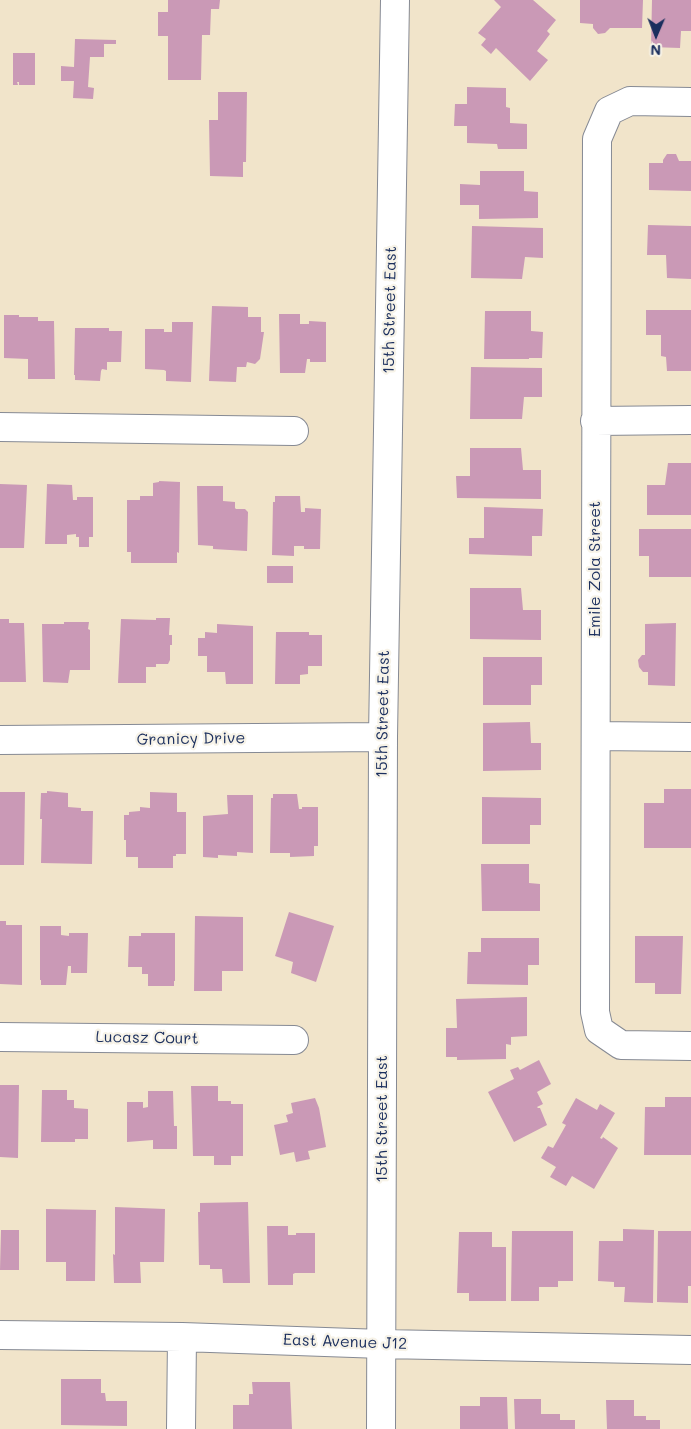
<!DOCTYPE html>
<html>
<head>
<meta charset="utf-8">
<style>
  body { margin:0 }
  #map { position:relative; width:691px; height:1429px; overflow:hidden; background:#f1e4ca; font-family:Mali,sans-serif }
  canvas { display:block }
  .north { position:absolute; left:631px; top:10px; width:50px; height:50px; -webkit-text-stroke:4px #f7f3e8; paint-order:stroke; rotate:181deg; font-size:14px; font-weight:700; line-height:20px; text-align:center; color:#1b2f5e }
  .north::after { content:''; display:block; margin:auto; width:18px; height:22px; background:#1b2f5e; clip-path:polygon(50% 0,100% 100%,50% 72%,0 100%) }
</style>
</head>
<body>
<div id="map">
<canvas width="691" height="1429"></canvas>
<div class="north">N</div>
</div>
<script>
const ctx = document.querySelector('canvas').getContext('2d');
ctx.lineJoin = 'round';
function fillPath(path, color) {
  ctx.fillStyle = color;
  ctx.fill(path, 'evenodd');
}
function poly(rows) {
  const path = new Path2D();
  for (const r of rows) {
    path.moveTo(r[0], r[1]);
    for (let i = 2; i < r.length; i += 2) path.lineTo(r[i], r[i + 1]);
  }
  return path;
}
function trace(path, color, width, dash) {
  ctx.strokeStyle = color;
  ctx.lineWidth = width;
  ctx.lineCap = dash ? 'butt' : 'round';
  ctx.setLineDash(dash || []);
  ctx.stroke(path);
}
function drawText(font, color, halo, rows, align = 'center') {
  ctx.font = font + ' Mali,sans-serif';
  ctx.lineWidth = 4.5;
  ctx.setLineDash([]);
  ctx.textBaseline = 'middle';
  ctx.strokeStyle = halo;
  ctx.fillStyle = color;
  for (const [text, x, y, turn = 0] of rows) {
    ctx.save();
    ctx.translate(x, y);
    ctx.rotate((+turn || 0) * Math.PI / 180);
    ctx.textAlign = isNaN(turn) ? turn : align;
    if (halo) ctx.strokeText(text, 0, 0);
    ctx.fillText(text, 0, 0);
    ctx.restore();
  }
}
const building = poly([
  [168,0,220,0,219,9,211,9,210,35,202,35,201,80,168,80,168,36,158,36,158,12,168,12],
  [494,0,533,0,556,20,547,31,550,34,537,51,548,60,530,81,496,48,491,54,481,45,486,39,478,33,501,7],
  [580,0,643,0,642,28,610,28,605,33,598,34,593,28,593,24,580,23],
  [652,0,691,0,691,31,681,31,680,48,651,47],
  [75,39,116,40,116,44,104,44,104,57,90,57,88,87,94,88,93,99,73,98,74,81,61,81,61,66,74,67],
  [13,53,35,53,35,85,19,85,19,82,17,82,18,85,13,85],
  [467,87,506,88,506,107,510,108,510,123,527,124,527,149,498,149,497,144,467,143,467,126,454,126,455,104,467,104],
  [218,92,247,92,246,162,243,162,243,177,210,176,209,120,218,120],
  [667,154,676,154,679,161,691,161,691,191,649,190,649,163,663,163,663,160],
  [480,171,524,171,524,191,538,192,538,218,479,219,479,205,460,205,460,184,480,185],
  [648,225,691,226,691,279,667,278,666,255,647,255],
  [472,226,543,228,543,258,525,257,522,279,471,278],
  [212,306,248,307,248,317,261,317,261,332,264,332,260,359,255,364,247,362,246,367,237,367,236,382,209,381],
  [646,310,691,310,691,371,667,371,666,357,661,356,661,335,646,335],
  [485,311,531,311,531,331,543,332,542,358,529,358,529,359,484,359],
  [279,314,300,314,300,324,309,324,309,321,326,322,326,362,310,362,310,359,307,359,305,373,280,373],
  [4,315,19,315,19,317,38,317,38,321,54,321,55,379,28,379,28,359,4,358],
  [172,322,193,322,191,382,166,381,166,371,164,370,145,369,145,329,164,329,164,332,172,332],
  [75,328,109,328,109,331,122,331,121,362,107,362,107,370,102,369,101,371,100,381,75,380,75,375,74,375],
  [471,367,542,368,542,397,524,397,522,419,470,419],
  [470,448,521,448,523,470,541,470,541,499,457,498,456,476,470,476],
  [668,463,691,463,691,515,647,515,647,485,665,485],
  [159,481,180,482,179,553,177,552,177,563,131,563,131,552,127,552,127,500,140,500,140,496,153,496,153,483,159,482],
  [0,484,27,485,24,548,0,548],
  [47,484,72,485,73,500,77,500,77,497,93,497,93,537,89,537,89,547,79,547,79,537,76,537,76,534,67,535,67,544,45,544],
  [197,486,223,486,223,501,235,502,235,508,236,509,245,509,248,512,247,551,213,549,213,546,198,545],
  [275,496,300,496,301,512,305,512,305,508,321,509,320,549,304,549,304,546,294,546,294,556,272,555,273,502,275,502],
  [484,507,543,509,542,536,532,536,532,556,469,554,469,538,484,538],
  [639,529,691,529,691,577,649,577,649,556,639,556],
  [267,566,293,566,293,583,267,583],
  [470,588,521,588,523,610,541,610,541,640,470,639],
  [156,618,170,618,169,635,172,635,172,645,170,645,170,660,168,664,156,664,156,667,146,667,146,683,118,683,121,619,156,620],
  [0,619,9,619,9,623,24,623,26,682,0,682],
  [64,622,89,622,88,629,90,630,90,670,70,670,68,683,43,682,42,624,64,624],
  [676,623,675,686,648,685,648,672,643,672,639,667,638,660,642,655,645,655,645,624],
  [217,624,253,626,253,684,226,684,225,672,207,672,207,656,198,656,198,638,205,638,205,632,217,633],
  [276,632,309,632,309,635,322,635,322,666,308,666,308,674,300,675,300,684,275,684],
  [483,657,542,657,542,685,531,685,531,705,483,705],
  [530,722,531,743,541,743,541,770,483,771,483,723],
  [664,789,691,789,691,848,644,848,644,803,664,803],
  [47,791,68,793,68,807,81,808,81,811,93,811,92,864,41,863,42,819,40,819,41,793,47,793],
  [0,792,25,792,24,865,0,865],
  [150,792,177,793,177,812,186,812,186,854,176,854,176,856,173,856,173,868,138,868,138,857,126,857,126,840,124,840,124,815,129,815,129,812,140,811,140,807,150,808],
  [273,794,297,794,299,809,302,809,302,807,318,807,318,846,314,846,314,856,290,857,290,853,270,853,271,798,273,798],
  [227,795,253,795,253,853,237,852,237,856,218,855,218,858,203,857,203,816,228,814],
  [482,797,541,798,541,825,530,825,530,844,482,844],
  [481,864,529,864,529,883,540,884,540,911,482,911],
  [289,912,334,926,316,982,291,973,293,962,275,956],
  [195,916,243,917,243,971,222,971,222,991,194,991],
  [0,921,6,921,6,925,22,925,22,985,0,984],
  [40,926,61,926,61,935,69,936,69,933,88,933,87,973,71,973,71,966,68,966,66,985,41,985,41,980,40,980],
  [141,933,175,933,175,981,174,981,174,986,148,986,148,974,142,974,142,967,128,967,129,936,141,936],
  [635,936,683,936,681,994,655,994,655,983,635,983],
  [481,938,539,938,539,965,528,965,528,985,467,984,468,952,481,952],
  [527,997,527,1036,511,1037,511,1045,506,1044,506,1059,457,1060,457,1057,446,1057,446,1028,457,1028,456,999],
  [539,1060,551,1084,537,1092,543,1104,537,1107,538,1108,540,1108,547,1125,514,1142,488,1092,514,1079,510,1070,518,1067,520,1070],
  [0,1085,19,1085,18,1158,0,1157],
  [191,1086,218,1086,218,1101,231,1101,231,1104,243,1104,243,1156,231,1156,231,1165,214,1165,214,1156,193,1156],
  [42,1090,67,1090,67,1100,74,1100,74,1108,88,1109,88,1139,75,1139,75,1142,41,1142],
  [148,1091,173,1091,174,1126,177,1126,177,1149,153,1149,153,1140,127,1142,127,1102,143,1102,143,1108,148,1107],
  [665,1097,691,1097,691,1155,644,1155,645,1107,665,1107],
  [315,1098,319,1108,326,1147,308,1151,310,1159,296,1162,294,1152,280,1155,274,1125,288,1122,286,1115,293,1113,291,1103],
  [576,1098,597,1110,600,1104,615,1113,600,1138,602,1139,603,1137,618,1148,594,1189,572,1176,566,1186,550,1177,556,1167,541,1158,548,1146,553,1148,566,1125,562,1123],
  [248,1202,250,1283,223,1283,222,1269,210,1269,210,1265,199,1265,198,1212,200,1212,200,1203],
  [115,1207,165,1209,164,1262,140,1262,141,1283,114,1283,113,1254,115,1255],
  [46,1209,96,1210,95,1281,66,1281,66,1262,46,1262],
  [267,1226,288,1226,288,1235,296,1235,296,1233,315,1233,315,1273,295,1273,293,1274,293,1285,268,1285],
  [623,1229,654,1230,653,1303,624,1302,625,1287,614,1287,614,1282,598,1281,599,1241,623,1241],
  [1,1230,19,1230,19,1270,0,1270],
  [512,1231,573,1231,573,1281,558,1281,558,1287,539,1287,539,1301,511,1301],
  [658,1231,691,1231,691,1286,688,1286,688,1303,657,1302],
  [459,1232,492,1232,492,1247,506,1247,506,1301,469,1301,469,1293,457,1293],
  [61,1379,101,1379,101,1393,105,1393,106,1401,127,1401,127,1426,61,1425],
  [252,1382,290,1382,292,1429,233,1429,233,1405,249,1405,249,1394,253,1394],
  [480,1397,507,1397,508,1429,460,1429,460,1406,480,1406],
  [514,1399,541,1399,541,1414,560,1414,560,1420,575,1420,575,1429,515,1429],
  [606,1400,634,1400,634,1416,646,1416,646,1420,660,1420,660,1429,607,1429]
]);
const minor = poly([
  [691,102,630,101,609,111,597,139,595,1012,599,1030,621,1045,691,1046],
  [595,421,691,420],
  [0,427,294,431],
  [596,736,691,737],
  [0,740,383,737],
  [0,1037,294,1040],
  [0,1335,182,1337,382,1344,691,1350],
  [181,1429,182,1337],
  [381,1429,383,737,395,0]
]);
const streetNames = [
  ["15th Street East",390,310,-89],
  ["Emile Zola Street",595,569,-90],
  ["15th Street East",383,714,-89],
  ["Granicy Drive",191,739,-1],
  ["Lucasz Court",147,1038,1],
  ["15th Street East",382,1119,-90],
  ["East Avenue J12",345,1342,2]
];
fillPath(building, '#ca99b6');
trace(minor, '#868a94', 30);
trace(minor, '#fff', 28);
drawText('16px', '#1b2f5e', '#f7f3e8', streetNames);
</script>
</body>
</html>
